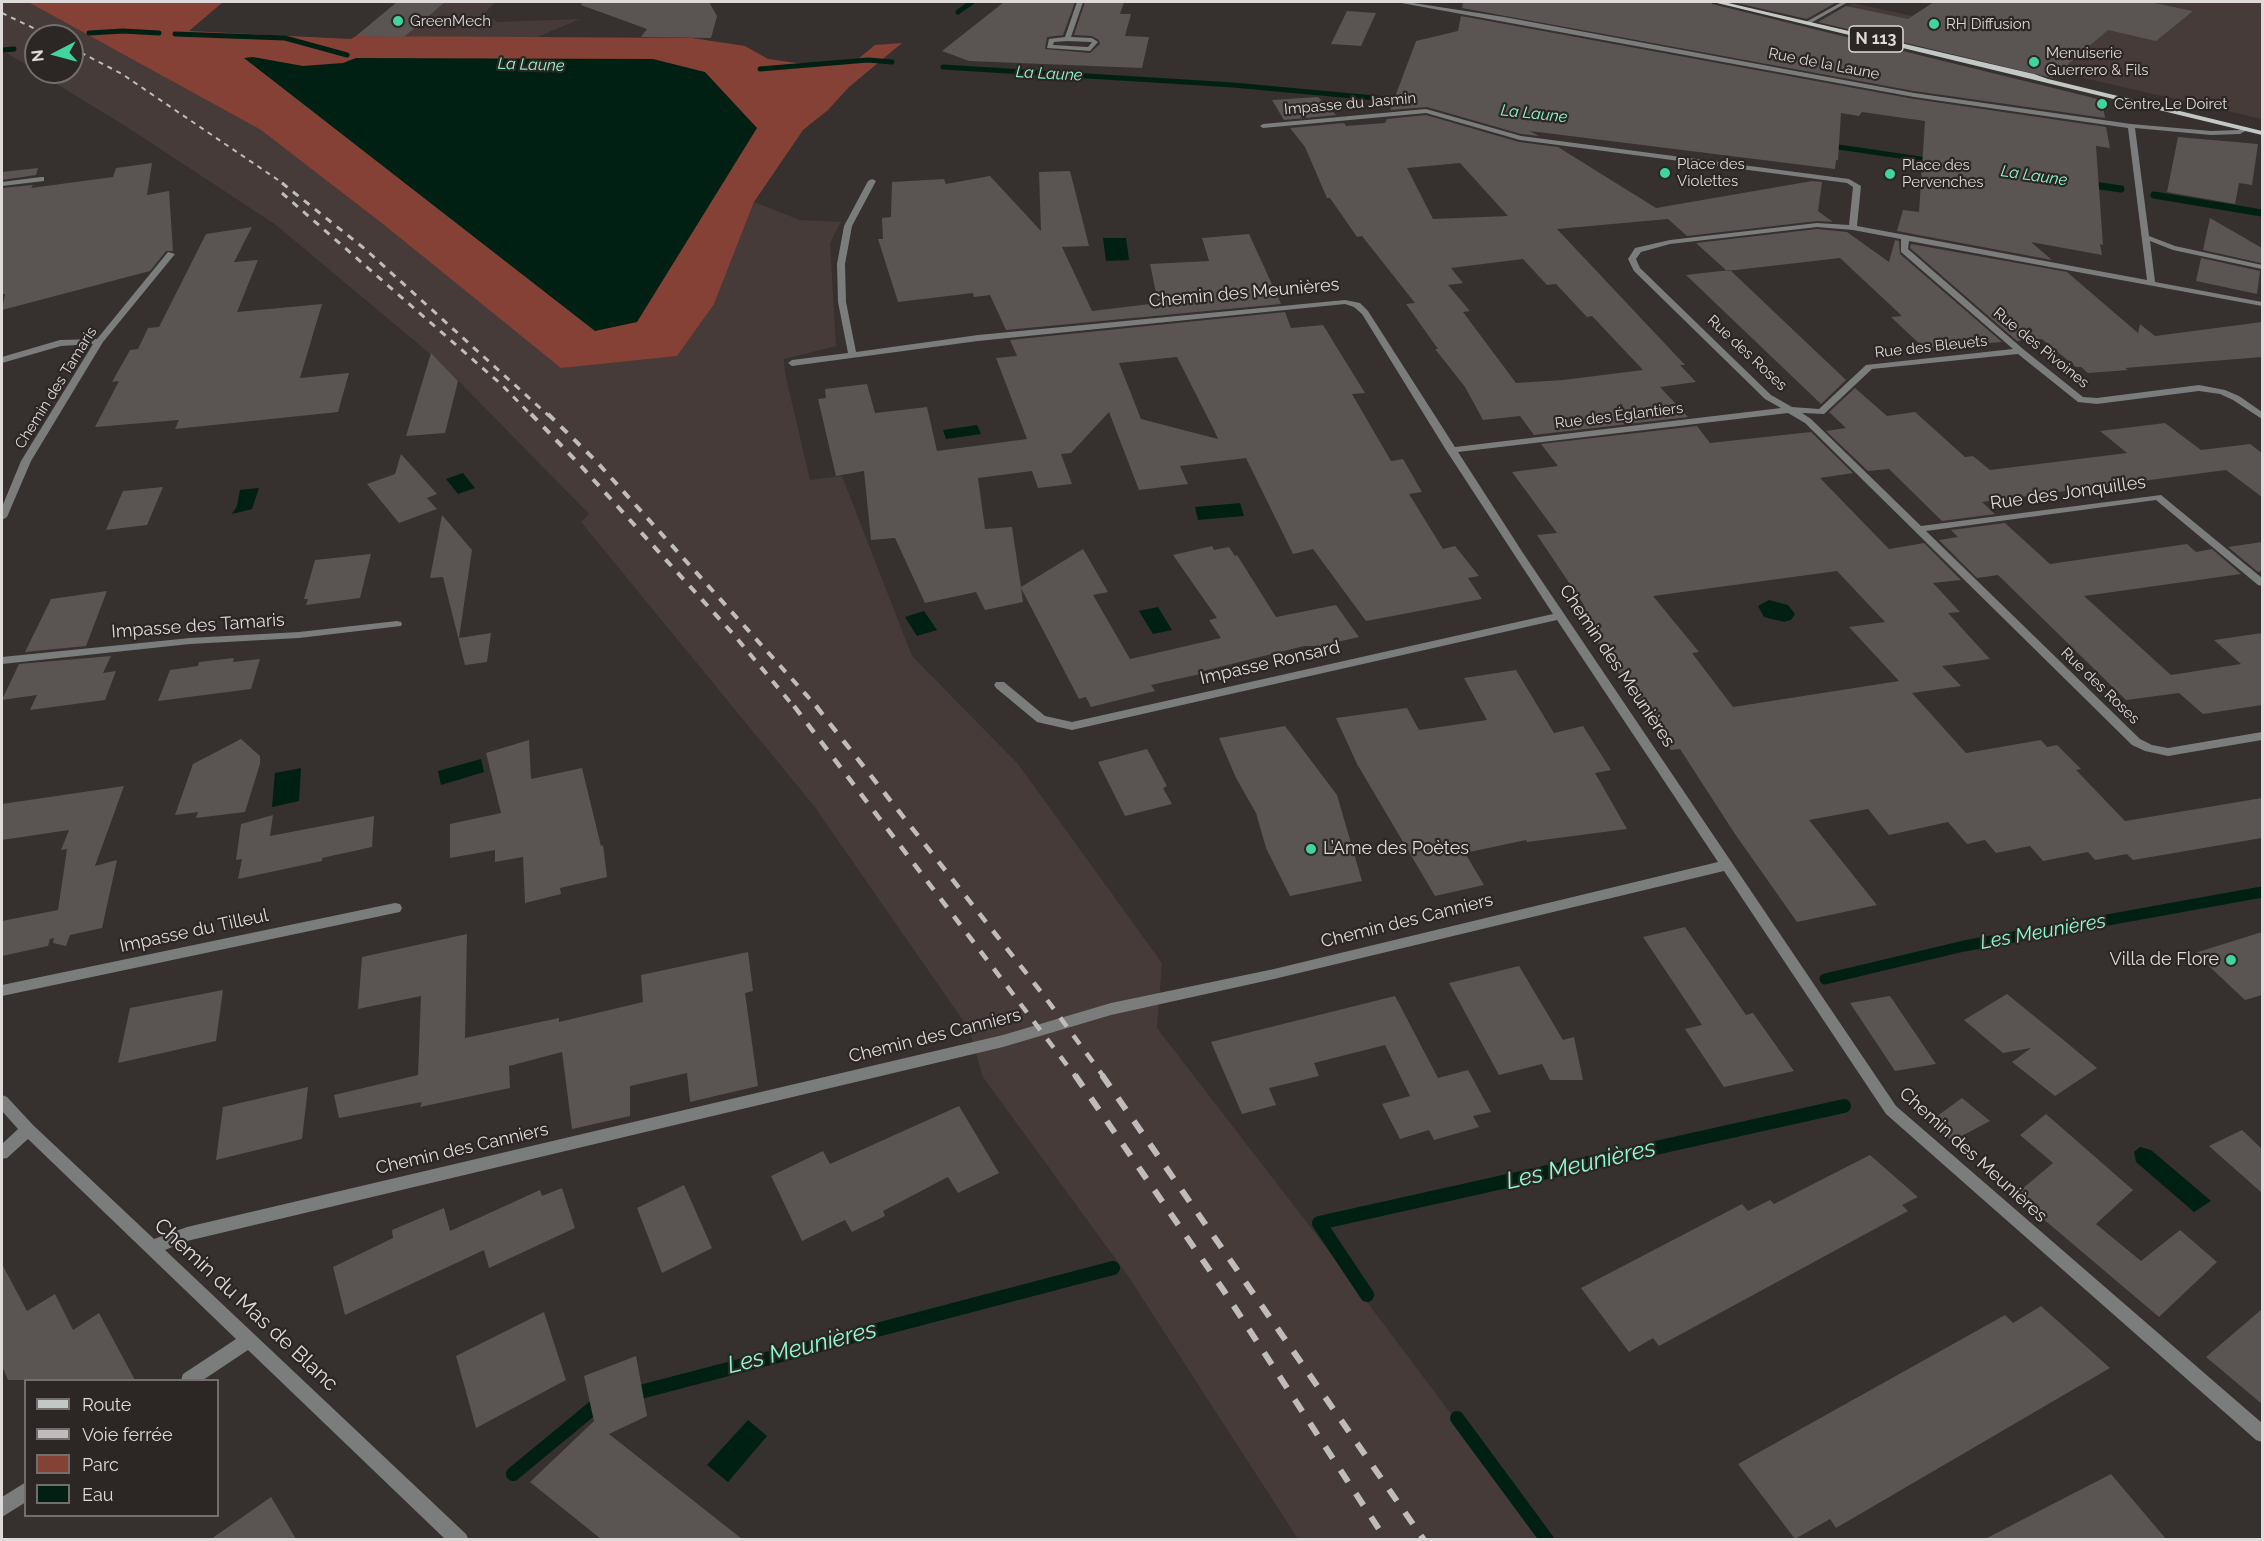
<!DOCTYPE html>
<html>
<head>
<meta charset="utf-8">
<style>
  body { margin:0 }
  #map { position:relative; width:2264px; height:1541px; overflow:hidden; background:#36302f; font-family:Raleway,sans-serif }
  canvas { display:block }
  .frame { position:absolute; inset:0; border:3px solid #dedada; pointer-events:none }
  .legend { position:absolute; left:24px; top:1379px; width:195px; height:138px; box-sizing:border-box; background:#2c2625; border:2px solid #736e6d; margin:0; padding:8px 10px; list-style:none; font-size:18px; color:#dedada }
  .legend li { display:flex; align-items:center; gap:12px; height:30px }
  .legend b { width:30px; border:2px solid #736e6d }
  .north { position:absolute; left:24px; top:24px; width:60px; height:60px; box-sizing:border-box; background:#2c2625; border:2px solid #736e6d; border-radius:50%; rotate:264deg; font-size:16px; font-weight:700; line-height:24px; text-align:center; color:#dedada }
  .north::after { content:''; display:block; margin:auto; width:21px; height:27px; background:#41d4a1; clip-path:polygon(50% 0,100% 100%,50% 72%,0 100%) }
</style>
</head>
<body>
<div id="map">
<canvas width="2264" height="1541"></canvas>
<div class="frame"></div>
<ul class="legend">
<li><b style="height:8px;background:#c2c8c5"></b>Route</li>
<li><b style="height:8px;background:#c0bcbc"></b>Voie ferrée</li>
<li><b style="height:16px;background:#864136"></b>Parc</li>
<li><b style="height:16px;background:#002014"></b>Eau</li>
</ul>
<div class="north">N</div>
</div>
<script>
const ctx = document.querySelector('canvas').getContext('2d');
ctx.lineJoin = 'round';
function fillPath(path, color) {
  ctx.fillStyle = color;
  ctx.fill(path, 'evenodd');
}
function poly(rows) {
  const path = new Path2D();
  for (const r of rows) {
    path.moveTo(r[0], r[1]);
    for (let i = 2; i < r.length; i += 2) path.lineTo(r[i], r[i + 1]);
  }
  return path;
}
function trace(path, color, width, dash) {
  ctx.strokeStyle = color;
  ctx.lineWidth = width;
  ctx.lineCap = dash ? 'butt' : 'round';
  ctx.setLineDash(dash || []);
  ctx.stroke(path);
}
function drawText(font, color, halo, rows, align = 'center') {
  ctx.font = font + ' Raleway,sans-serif';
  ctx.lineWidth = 4.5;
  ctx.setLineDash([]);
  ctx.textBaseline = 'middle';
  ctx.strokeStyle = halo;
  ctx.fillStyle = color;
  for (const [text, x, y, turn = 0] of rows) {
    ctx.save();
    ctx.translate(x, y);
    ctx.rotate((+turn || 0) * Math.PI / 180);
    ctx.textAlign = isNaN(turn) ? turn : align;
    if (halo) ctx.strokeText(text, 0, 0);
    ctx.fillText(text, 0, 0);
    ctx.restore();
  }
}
const built = poly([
  [2,2,28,2,261,130,388,228,714,304,754,202,800,220,841,222,830,243,836,346,784,359,785,373,810,480,842,476,912,656,1018,764,1162,963,1157,1028,1325,1246,1545,1539,1298,1539,1128,1276,983,1077,969,1029,814,806,581,522,589,514,441,363,276,225,127,127,37,72,72,72,72,36,36,36,36,71,2,50],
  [398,2,495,2,485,13,497,22,580,19,535,38,356,36],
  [1934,2,2262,2,2262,119,1827,19,1853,3,1912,16]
]);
const green = poly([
  [28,2,223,2,189,31,351,39,356,36,692,38,745,46,768,59,797,63,830,63,858,59,875,45,902,43,849,87,828,110,803,130,754,202,714,304,677,356,561,368,388,228,261,130]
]);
const water = poly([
  [253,57,303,66,343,63,356,58,653,59,705,72,757,128,637,322,595,331,244,58],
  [1103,238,1126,238,1129,260,1106,261],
  [977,425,981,434,946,439,943,430],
  [463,473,475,488,458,494,446,479],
  [259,488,252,509,232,514,237,506,240,490],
  [1240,503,1244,516,1198,520,1195,507],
  [1769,600,1788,605,1795,614,1791,620,1784,622,1764,617,1758,606],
  [1158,607,1172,630,1153,634,1139,611],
  [924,611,937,630,917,636,905,617],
  [481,759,484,772,441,785,438,771],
  [301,768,299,801,272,807,275,773],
  [2140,1147,2151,1150,2211,1201,2194,1212,2136,1162,2134,1152],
  [748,1420,767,1436,728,1482,707,1465]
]);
const streamFar3 = poly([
  [958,12,972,2],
  [89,33,123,31,159,33],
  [175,34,285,38,347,55],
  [2,50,14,49],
  [943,67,1233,85,1407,101],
  [760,69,868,60,892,62],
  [1825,145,1934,161]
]);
const streamFar2 = poly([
  [2086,184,2121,189],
  [2154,195,2262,213]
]);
const streamFar1 = poly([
  [1825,979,1964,946,2262,892]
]);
const stream = poly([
  [1367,1295,1319,1223,1844,1106],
  [629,1395,1113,1268],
  [1457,1418,1547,1540],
  [513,1474,593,1408,603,1405]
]);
const building = poly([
  [397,2,445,2,404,37,356,36],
  [582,2,709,2,717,16,711,38,641,37,647,29,581,5],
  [1004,2,1075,2,1063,35,1047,37,1045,49,1090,53,1100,44,1099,40,1092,36,1074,35,1085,2,1124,2,1120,14,1131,14,1125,36,1149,37,1142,68,969,61,942,51],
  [1463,2,1711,2,1712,4,2102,100,2105,118,1914,91,1462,8],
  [1732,2,1825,2,1835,3,1807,19],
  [1934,2,2149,2,2193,11,2156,41,2108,30,2052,78,1818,22,1846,6,1908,19],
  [1347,11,1376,13,1361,46,1331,44],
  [1461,16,1914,99,2106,127,2110,148,2096,146,2103,245,2100,244,2102,255,2031,242,2052,260,1897,231,1903,210,1919,212,1925,121,1862,112,1859,116,1841,113,1838,160,1836,160,1835,169,1530,131,1539,136,1521,134,1427,107,1390,110,1416,41,1458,31],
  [1318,97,1336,115,1284,120,1272,100],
  [1426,115,1519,142,1558,147,1656,208,1812,181,1822,182,1818,211,1833,222,1817,221,1687,236,1668,219,1557,229,1685,365,1680,365,1696,382,1660,387,1688,417,1534,435,1520,416,1483,420,1465,387,1435,349,1438,349,1406,304,1415,303,1362,236,1357,237,1330,198,1327,198,1305,147,1290,128,1344,123,1346,126,1385,123,1387,119],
  [1460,163,1508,216,1433,219,1407,168],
  [1523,259,1547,285,1556,284,1587,317,1592,316,1643,370,1563,380,1516,383,1463,312,1470,311,1448,285,1463,283,1451,268],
  [2178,137,2258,144,2252,185,2239,183,2235,204,2167,192],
  [152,163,147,195,169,191,173,251,166,251,150,271,2,310,5,294,2,294,2,188,33,185,31,188,113,177,116,168],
  [38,168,36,175,2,180,2,172],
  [1070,171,1089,246,1062,247,1092,311,1158,303,1150,264,1209,261,1202,238,1249,234,1281,304,1006,330,990,295,974,297,973,293,898,302,878,239,883,239,882,218,891,217,892,182,944,179,946,184,990,176,1041,231,1039,172],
  [2210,218,2262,248,2261,263,2203,250],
  [252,227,234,262,258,260,237,312,322,304,300,378,349,373,338,412,175,429,179,420,95,427,119,381,112,382,130,350,138,349,148,328,159,327,206,234],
  [1817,229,1847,232,1889,262,1895,240,1899,241,1900,254,2002,342,1924,348,1891,317,1902,316,1840,258,1727,271,1696,243],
  [1911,244,2067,272,2138,333,2140,324,2155,336,2262,322,2262,357,2125,368,2128,370,2088,373,2081,367,2076,367,2042,339,2017,341,1910,248],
  [2201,258,2260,271,2257,294,2196,281],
  [1730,270,1846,380,1821,404,1686,275],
  [1285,312,1291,328,1323,325,1365,393,1352,394,1391,461,1403,459,1422,492,1409,494,1443,549,1455,546,1479,576,1468,578,1482,599,1366,621,1313,549,1293,554,1246,458,1180,466,1188,484,1139,490,1109,412,1071,453,1061,454,1072,484,1038,488,1032,471,978,478,985,529,1012,527,1021,587,1083,549,1108,592,1093,595,1130,659,1221,638,1209,620,1217,618,1173,555,1212,546,1214,550,1229,547,1235,556,1237,555,1276,617,1336,605,1359,637,1320,646,1304,646,1199,672,1200,674,1151,685,1155,691,1091,707,1086,697,1079,699,1021,588,1023,602,985,610,976,592,925,603,895,538,871,540,864,471,836,476,818,399,826,398,825,389,867,384,875,413,927,407,937,451,1027,439,996,358,1017,356,1010,340],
  [1177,357,1214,430,1218,439,1141,419,1119,363],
  [431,353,458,381,445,433,406,436],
  [1855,388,1887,416,1915,412,1965,457,1973,456,1990,470,2127,453,2100,431,2165,423,2201,450,2250,444,2262,453,2262,497,2226,470,1982,502,1995,514,1942,521,1889,469,1868,471,1826,431,1846,428,1829,412],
  [1697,426,1710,443,1811,432,1853,473,1820,478,1889,549,1924,543,1961,580,1933,583,1960,612,1948,613,1990,659,1942,666,1961,686,1912,693,1966,753,2041,740,2047,747,2057,745,2081,769,2076,770,2125,821,2262,798,2262,838,2133,860,2127,854,2095,860,2088,852,2043,861,2030,846,1996,853,1985,840,1967,844,1948,822,1889,835,1868,809,1809,820,1877,905,1797,922,1735,834,1680,749,1671,750,1573,606,1584,605,1537,535,1557,533,1512,472,1558,466,1541,444],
  [1837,571,1885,622,1849,627,1899,681,1733,707,1692,653,1699,652,1653,596],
  [401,454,437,494,427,498,437,509,399,523,367,484,395,474],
  [163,487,147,525,106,530,123,491],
  [442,515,472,550,459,638,491,633,487,662,465,665,443,577,430,578],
  [2005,523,2050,564,2187,544,2196,552,2212,549,2241,574,2084,596,2171,675,2241,664,2214,640,2262,633,2262,705,2203,714,2179,693,2126,700,1998,575,1977,578,1939,540,1958,537,1951,530],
  [2262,542,2262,571,2258,572,2228,547],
  [371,554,360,598,306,605,308,599,304,599,315,560],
  [107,591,86,646,25,652,51,599],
  [111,656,103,673,116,671,105,700,30,710,37,695,2,700,19,664],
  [234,658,233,662,260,659,251,689,158,701,170,670,198,666,199,662],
  [1516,670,1554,733,1583,726,1611,770,1595,773,1627,829,1527,842,1526,840,1465,853,1484,885,1435,896,1357,764,1336,718,1407,708,1419,730,1487,720,1464,678],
  [1285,726,1337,795,1362,881,1290,896,1266,848,1256,813,1236,778,1219,738],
  [241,739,260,756,260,764,245,812,196,818,198,812,175,815,193,764],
  [529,740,531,779,582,768,601,846,603,845,607,877,560,888,561,894,525,903,523,857,495,862,495,850,450,858,450,824,501,813,486,753],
  [1147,749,1167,786,1163,788,1172,804,1125,816,1098,762],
  [124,786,95,866,117,860,102,928,70,935,66,946,53,943,54,938,50,939,48,946,2,956,2,921,58,910,67,849,61,850,69,830,2,840,2,804],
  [273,815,270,836,374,816,372,847,322,858,322,861,238,879,242,859,236,860,241,824],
  [1685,927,1746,1015,1753,1013,1794,1071,1724,1087,1685,1029,1702,1025,1643,937],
  [2262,932,2262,995,2245,1000,2195,953],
  [467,934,465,1038,559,1018,559,1022,643,1002,641,975,748,952,753,991,745,993,758,1086,690,1102,687,1073,630,1086,630,1116,572,1129,562,1052,509,1066,510,1088,420,1107,422,1102,339,1118,334,1095,418,1075,421,996,358,1009,362,957],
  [1519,966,1563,1040,1574,1037,1583,1080,1550,1080,1542,1064,1499,1075,1449,983],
  [223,990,216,1041,118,1063,130,1008],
  [2007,994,2066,1042,2097,1068,2055,1096,2012,1062,2031,1048,2003,1053,1964,1020],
  [1395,996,1438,1078,1468,1070,1491,1112,1473,1116,1479,1127,1434,1140,1429,1130,1400,1139,1382,1104,1410,1096,1385,1045,1314,1063,1319,1076,1269,1088,1276,1105,1242,1114,1211,1042],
  [1890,996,1936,1064,1895,1071,1850,1003],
  [308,1087,302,1139,216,1160,223,1107],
  [1962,1098,1990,1121,1952,1141,1929,1122],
  [959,1106,999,1173,958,1193,948,1177,883,1211,885,1216,852,1232,845,1220,802,1241,771,1176,823,1151,830,1164],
  [2046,1114,2133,1190,2096,1224,2141,1261,2180,1230,2217,1262,2159,1317,2015,1195,2053,1163,2020,1135],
  [2242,1130,2262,1149,2262,1193,2209,1146],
  [1870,1155,1918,1197,1902,1205,1908,1211,1659,1346,1653,1338,1629,1352,1581,1288,1742,1204,1748,1211,1770,1200,1774,1204],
  [684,1185,712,1248,662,1273,637,1208],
  [562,1188,575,1228,489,1268,484,1250,345,1315,333,1267,393,1238,392,1230,444,1208,450,1231,540,1190,542,1196],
  [2,1264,27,1311,55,1294,73,1330,99,1313,135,1380,8,1380,2,1366],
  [2041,1306,2110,1368,1836,1528,1830,1519,1795,1539,1738,1464,2005,1315,2013,1323],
  [2262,1309,2262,1404,2206,1357],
  [544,1312,566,1380,476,1428,456,1356],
  [636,1356,647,1416,609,1434,742,1539,601,1539,530,1482,594,1421,584,1376],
  [2111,1474,2166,1539,1985,1539],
  [271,1497,296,1539,211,1539]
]);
const minor = poly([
  [1077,2,1083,2,1071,37,1092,38,1098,42,1090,51,1047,48,1049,39,1065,37,1077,2],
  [1067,41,1091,42,1092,42,1088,47,1053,45,1054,42,1067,41],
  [1396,2,1407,2,1504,17,1914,93,2131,124,2211,131,2239,130,2246,127,2249,129,2240,134,2211,135,2135,128,2149,236,2175,246,2262,265,2262,269,2173,250,2150,241,2155,282,2262,302,2262,306,1909,241,1908,249,2023,349,2083,397,2097,398,2199,385,2225,390,2239,396,2262,412,2262,419,2233,400,2220,394,2199,391,2097,404,2078,402,2018,354,1872,369,1824,414,1802,413,1811,419,1921,526,2161,495,2262,578,2262,586,2258,585,2156,500,1926,531,2140,739,2152,745,2168,748,2262,732,2262,740,2168,756,2145,751,2132,745,1805,423,1788,413,1458,452,1523,553,1896,1106,2262,1423,2262,1442,2256,1440,1886,1114,1724,871,1274,979,1111,1015,1003,1047,187,1241,165,1250,466,1534,469,1540,446,1540,248,1350,203,1380,181,1380,183,1374,236,1339,28,1139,7,1158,2,1159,2,1144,18,1129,2,1111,2,1095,7,1097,33,1125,154,1239,187,1227,1003,1035,1111,1003,1274,969,1718,862,1557,620,1072,730,1037,722,996,688,994,685,996,682,1004,682,1045,716,1072,722,1553,614,1446,450,1362,314,1354,307,1345,304,978,341,792,366,788,363,792,360,848,353,838,302,837,264,844,226,868,181,872,179,876,181,852,226,845,264,846,302,856,352,978,335,1345,300,1360,303,1368,311,1455,447,1781,408,1765,399,1634,271,1628,259,1635,248,1670,240,1817,223,1849,225,1853,187,1847,183,1520,140,1426,113,1263,128,1260,126,1263,124,1426,109,1521,136,1849,179,1861,186,1857,226,2147,280,2128,128,1914,97,1396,2],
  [1817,227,1853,230,1901,239,1901,252,2013,349,1866,365,1819,409,1792,407,1771,395,1640,268,1636,259,1641,252,1670,244,1817,227],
  [1842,2,1848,2,1809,24,1804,23,1842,2],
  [41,177,44,177,44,181,2,186,2,182,41,177],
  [168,252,175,254,103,342,31,461,7,517,2,520,2,507,21,461,93,344,61,346,2,363,2,357,60,340,97,339,168,252],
  [397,621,401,622,402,624,401,626,299,638,190,644,2,664,2,657,190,638,299,632,397,621],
  [395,903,400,904,402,908,400,912,395,913,2,996,2,985,395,903],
  [26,1482,26,1502,2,1517,2,1497,26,1482]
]);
const primary = poly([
  [1713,2,1724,2,2034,74,2048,79,2262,131,2262,135,1713,2]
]);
const railFar4 = poly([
  [2,13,50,36],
  [72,48,122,74,284,184]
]);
const railFar3 = poly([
  [282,183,365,249,549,416],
  [282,193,502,385,532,416]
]);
const railFar2 = poly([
  [531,414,581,466,734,635,795,708],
  [548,414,596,461,818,708]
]);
const railFar1 = poly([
  [794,706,1076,1077],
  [816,706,1045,997,1104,1077]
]);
const rail = poly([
  [1075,1075,1224,1291,1386,1540],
  [1102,1075,1424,1540]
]);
const markers = [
  [398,21,6,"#41d4a1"],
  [1934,24,6,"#41d4a1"],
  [2034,62,6,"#41d4a1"],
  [2102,104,6,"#41d4a1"],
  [1665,173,6,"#41d4a1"],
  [1890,174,6,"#41d4a1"],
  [1311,849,6,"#41d4a1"],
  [2231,960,6,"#41d4a1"]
];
const farPoinames = [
  ["GreenMech",410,21],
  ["RH Diffusion",1946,24],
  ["Menuiserie",2046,53],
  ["Guerrero & Fils",2046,70],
  ["Centre Le Doiret",2114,104],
  ["Place des",1677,164],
  ["Violettes",1677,181],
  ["Place des",1902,165],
  ["Pervenches",1902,182]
];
const farStreetnames = [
  ["Rue de la Laune",1824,64,11],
  ["Impasse du Jasmin",1350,104,-5],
  ["Rue des Bleuets",1931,347,-6],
  ["Rue des Pivoines",2041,348,39],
  ["Rue des Roses",1747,353,43],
  ["Chemin des Tamaris",56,388,-58],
  ["Rue des Églantiers",1619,416,-7],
  ["Rue des Roses",2100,686,44]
];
const shields = [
  [1876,39,54]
];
const shieldNames = [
  ["N 113",1876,39]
];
const farWaternames = [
  ["La Laune",531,65,2],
  ["La Laune",1049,74,3],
  ["La Laune",1534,114,6],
  ["La Laune",2034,176,8]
];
const streetNames = [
  ["Chemin des Meunières",1244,293,-5],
  ["Rue des Jonquilles",2068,493,-8],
  ["Impasse des Tamaris",198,626,-4],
  ["Impasse Ronsard",1270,663,-13],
  ["Chemin des Meunières",1617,666,56],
  ["Chemin des Canniers",1407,921,-14],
  ["Impasse du Tilleul",194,931,-12],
  ["Chemin des Canniers",935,1036,-14],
  ["Chemin des Canniers",462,1149,-13],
  ["Chemin des Meunières",1973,1155,42]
];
const poiNames = [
  ["L’Ame des Poètes",1323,849],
  ["Villa de Flore",2219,960,"right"]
];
const waterNames = [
  ["Les Meunières",2043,932,-10]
];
const nearStreetnames = [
  ["Chemin du Mas de Blanc",246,1305,43]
];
const nearWaternames = [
  ["Les Meunières",1581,1165,-13],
  ["Les Meunières",802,1348,-14]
];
fillPath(built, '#463b38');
fillPath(green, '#864136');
fillPath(water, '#002014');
trace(streamFar3, '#002014', 5);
trace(streamFar2, '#002014', 7);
trace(streamFar1, '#002014', 11);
trace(stream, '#002014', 14);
fillPath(building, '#5a5453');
fillPath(minor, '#7a7d7c');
fillPath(primary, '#c2c8c5');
trace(railFar4, '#c0bcbc', 2, [5, 5]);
trace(railFar3, '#c0bcbc', 3, [7, 7]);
trace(railFar2, '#c0bcbc', 4, [9, 9]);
trace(railFar1, '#c0bcbc', 4.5, [11, 11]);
trace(rail, '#c0bcbc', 6, [14, 14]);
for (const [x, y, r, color] of markers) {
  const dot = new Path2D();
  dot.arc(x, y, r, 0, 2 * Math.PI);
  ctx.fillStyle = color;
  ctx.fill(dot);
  trace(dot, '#2c2625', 2);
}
drawText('15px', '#dedada', '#2c2625', farPoinames, 'left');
drawText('15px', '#dedada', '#2c2625', farStreetnames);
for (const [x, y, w] of shields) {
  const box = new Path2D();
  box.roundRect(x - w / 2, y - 13, w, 26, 4.5);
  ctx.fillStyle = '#2c2625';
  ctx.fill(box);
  trace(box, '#dedada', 1.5);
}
drawText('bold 16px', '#dedada', null, shieldNames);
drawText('italic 16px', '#8efbce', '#2c2625', farWaternames);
drawText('18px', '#dedada', '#2c2625', streetNames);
drawText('18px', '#dedada', '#2c2625', poiNames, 'left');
drawText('italic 20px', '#8efbce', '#2c2625', waterNames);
drawText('21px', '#dedada', '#2c2625', nearStreetnames);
drawText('italic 24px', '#8efbce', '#2c2625', nearWaternames);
</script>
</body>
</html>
